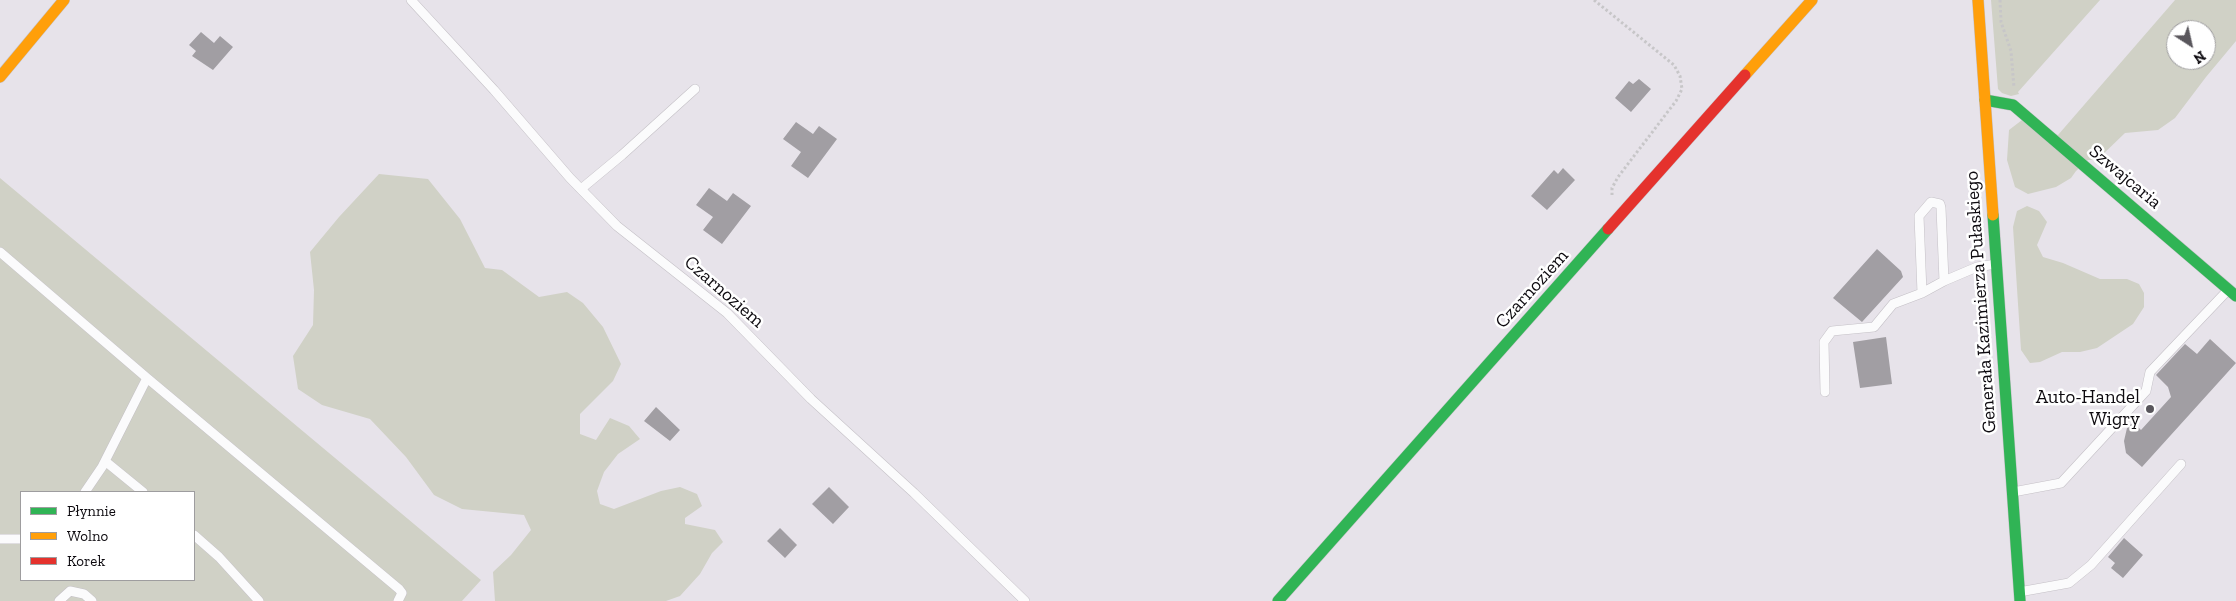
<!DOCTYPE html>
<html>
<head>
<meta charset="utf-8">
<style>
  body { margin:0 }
  #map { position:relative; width:2236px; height:601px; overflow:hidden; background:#e7e3ea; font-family:"Zilla Slab",serif }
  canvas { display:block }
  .legend { position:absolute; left:20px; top:491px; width:175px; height:90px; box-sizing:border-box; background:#fff; border:1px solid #9e9d9f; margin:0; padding:6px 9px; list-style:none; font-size:15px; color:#0d0a0f }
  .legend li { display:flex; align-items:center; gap:10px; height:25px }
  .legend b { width:25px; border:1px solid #9e9d9f }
  .north { position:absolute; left:2166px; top:20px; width:50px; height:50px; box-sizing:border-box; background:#fff; border:1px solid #9e9d9f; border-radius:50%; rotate:145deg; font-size:14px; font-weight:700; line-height:20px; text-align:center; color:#0d0a0f }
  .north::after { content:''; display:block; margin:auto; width:18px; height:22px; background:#59565c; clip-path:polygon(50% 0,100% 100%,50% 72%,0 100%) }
</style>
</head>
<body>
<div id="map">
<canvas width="2236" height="601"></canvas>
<ul class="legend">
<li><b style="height:6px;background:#30b455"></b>Płynnie</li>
<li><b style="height:6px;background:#ff9f0a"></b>Wolno</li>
<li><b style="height:6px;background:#e5322d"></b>Korek</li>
</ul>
<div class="north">N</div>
</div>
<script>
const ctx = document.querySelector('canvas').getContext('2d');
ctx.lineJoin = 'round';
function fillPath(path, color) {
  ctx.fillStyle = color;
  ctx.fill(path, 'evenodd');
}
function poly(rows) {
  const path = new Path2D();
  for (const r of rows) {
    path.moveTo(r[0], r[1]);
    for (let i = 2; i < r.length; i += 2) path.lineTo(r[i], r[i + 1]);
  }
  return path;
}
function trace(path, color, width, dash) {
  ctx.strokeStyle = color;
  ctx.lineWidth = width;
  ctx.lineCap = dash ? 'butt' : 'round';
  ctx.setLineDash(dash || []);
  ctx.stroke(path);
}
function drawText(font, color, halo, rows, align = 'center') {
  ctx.font = font + ' "Zilla Slab",serif';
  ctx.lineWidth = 5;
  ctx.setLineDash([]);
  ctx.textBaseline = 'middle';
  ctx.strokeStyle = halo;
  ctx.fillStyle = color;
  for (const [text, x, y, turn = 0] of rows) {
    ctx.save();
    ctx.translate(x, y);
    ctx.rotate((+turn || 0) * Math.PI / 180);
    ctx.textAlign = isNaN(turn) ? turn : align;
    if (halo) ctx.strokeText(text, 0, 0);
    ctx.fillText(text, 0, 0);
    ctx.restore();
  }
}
const green = poly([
  [1991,0,2100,0,2018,92,2019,94,2011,96,2002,93,1998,89],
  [2175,0,2236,0,2236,41,2206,77,2175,118,2158,130,2125,133,2097,160,2088,160,2076,171,2071,178,2056,187,2028,194,2015,187,2007,160,2009,130,2022,120,2058,135],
  [2176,30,2206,30,2206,60,2176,60],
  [379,174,428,179,460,219,485,268,502,270,539,297,567,292,583,303,603,327,621,364,613,381,580,414,580,434,596,440,610,418,629,426,640,439,618,454,604,472,597,491,600,504,614,509,661,491,680,487,697,494,702,506,685,518,685,524,715,530,723,542,712,553,700,574,680,596,666,601,495,601,493,572,511,555,531,530,524,515,462,509,434,495,406,457,370,419,322,405,298,389,293,356,313,325,314,290,310,252,339,217],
  [0,178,481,580,462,601,0,601],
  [21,492,194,492,194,580,21,580],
  [2027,206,2039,211,2047,222,2037,245,2043,257,2063,263,2100,279,2127,279,2139,284,2144,293,2144,307,2133,324,2097,348,2080,352,2062,352,2040,362,2030,363,2021,350,2013,227,2017,211]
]);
const building = poly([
  [201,32,214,43,220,36,233,47,213,70,192,56,196,51,189,45],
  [1639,79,1651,89,1631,112,1615,98,1629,81,1633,84],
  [796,122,813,134,819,126,837,139,808,178,791,166,801,152,783,139],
  [1563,168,1575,180,1547,210,1531,196,1554,170,1558,174],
  [709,188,727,201,733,193,751,206,722,244,703,230,713,217,696,205],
  [1877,249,1901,271,1903,277,1862,322,1833,298],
  [1886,337,1892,384,1860,388,1853,342],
  [2210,339,2236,363,2142,467,2126,453,2124,441,2127,428,2133,422,2141,430,2171,397,2168,387,2156,375,2185,344,2197,354],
  [656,407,680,430,670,441,644,421],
  [829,487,849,507,833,524,812,504],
  [780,528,797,545,785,558,767,541],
  [2124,538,2143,555,2123,578,2111,568,2115,563,2108,557]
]);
const path = poly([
  [1594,0,1674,65,1680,76,1682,89,1676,101,1618,177,1612,188,1612,195],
  [2000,0,2001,22,2011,51,2014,88]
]);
const lane = poly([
  [411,0,494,90,570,178,617,226,727,313,811,399,914,493,1025,601],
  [581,189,622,155,695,89],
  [0,252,147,378,399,589,402,593,398,601],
  [1944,281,1941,208,1940,204,1931,202,1919,216,1922,293,1944,281,1977,267,1996,264],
  [1825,392,1824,342,1832,331,1874,327,1893,304,1922,293],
  [105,461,143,492],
  [85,492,102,467,147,378],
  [2013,492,2061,483,2146,391,2150,372,2228,290],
  [194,535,219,557,259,601],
  [0,539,21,539],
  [2019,592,2069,583,2091,565,2181,464],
  [59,601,70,591,84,594,92,601]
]);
const fast = poly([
  [1985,100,2013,105,2236,296],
  [1993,215,2020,601],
  [1278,601,1608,229]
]);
const slow = poly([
  [1978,0,1993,215],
  [1745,75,1812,0],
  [0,77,64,0]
]);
const jam = poly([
  [1608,229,1745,75]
]);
const markers = [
  [2150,409,5,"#59565c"]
];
const streetNames = [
  ["Szwajcaria",2125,177,40],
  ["Czarnoziem",1532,289,-48],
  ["Czarnoziem",724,292,41],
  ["Generała Kazimierza Pułaskiego",1981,302,-94]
];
const poiNames = [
  ["Auto-Handel",2140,398],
  ["Wigry",2140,420]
];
fillPath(green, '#d0d1c6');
fillPath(building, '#a19ea3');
trace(lane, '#c4c0c6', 10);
trace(fast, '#c4c0c6', 12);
trace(slow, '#c4c0c6', 12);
trace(jam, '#c4c0c6', 12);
trace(path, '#c7c6c8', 3, [2.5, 2.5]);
trace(lane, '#fbfbfc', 9);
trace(fast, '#30b455', 11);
trace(slow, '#ff9f0a', 11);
trace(jam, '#e5322d', 11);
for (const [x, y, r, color] of markers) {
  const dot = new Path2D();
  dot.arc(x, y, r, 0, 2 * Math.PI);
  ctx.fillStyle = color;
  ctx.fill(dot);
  trace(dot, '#fff', 2);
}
drawText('19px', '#0d0a0f', '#fff', streetNames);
drawText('19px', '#0d0a0f', '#fff', poiNames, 'right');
</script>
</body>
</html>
